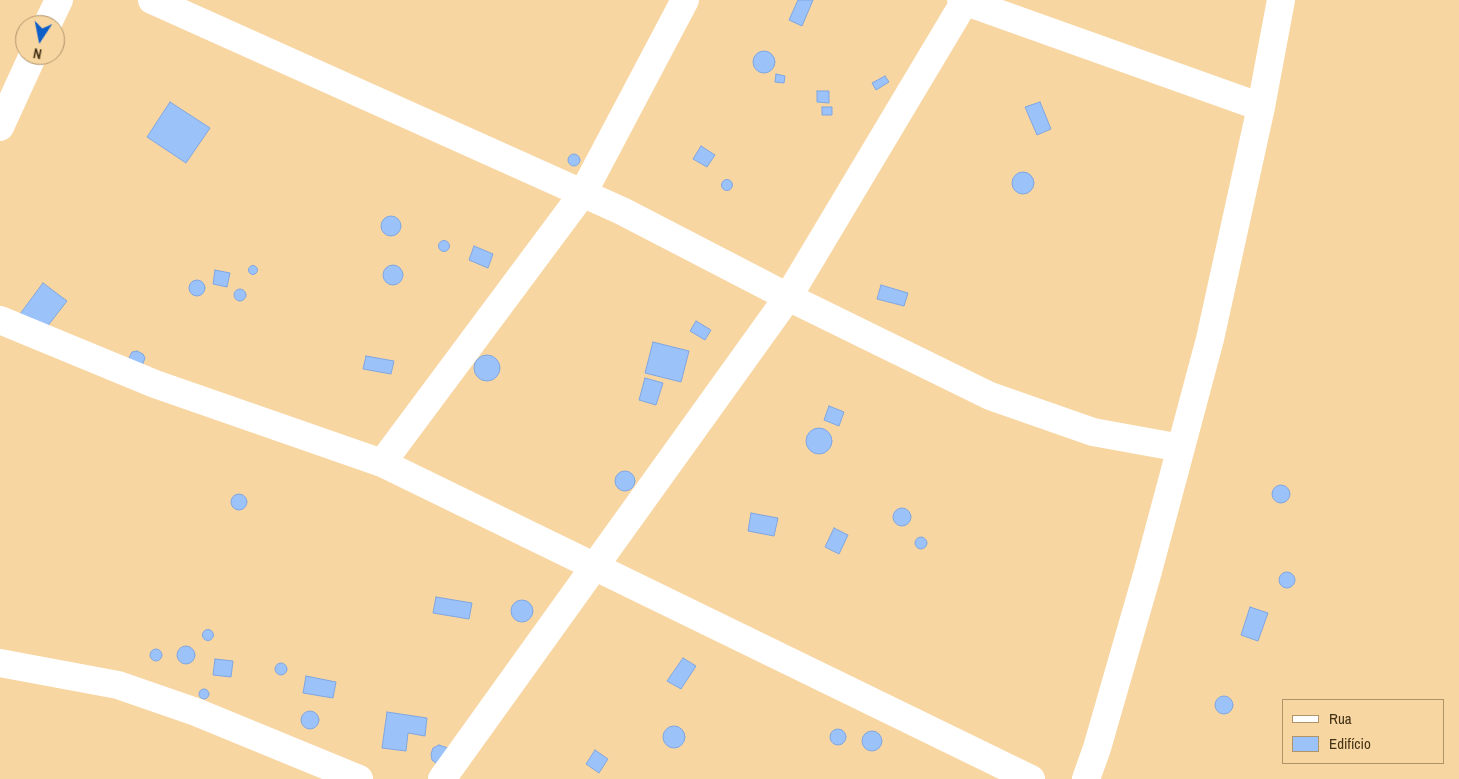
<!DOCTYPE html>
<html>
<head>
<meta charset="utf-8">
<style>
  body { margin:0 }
  #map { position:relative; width:1459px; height:779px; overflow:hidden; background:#f8d6a2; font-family:"Archivo Narrow",sans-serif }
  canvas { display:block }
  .legend { position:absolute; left:1282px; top:699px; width:162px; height:65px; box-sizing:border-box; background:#f8d6a2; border:1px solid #af946a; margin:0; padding:6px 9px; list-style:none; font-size:15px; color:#423115 }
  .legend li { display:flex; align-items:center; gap:10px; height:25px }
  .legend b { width:25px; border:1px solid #af946a }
  .north { position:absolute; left:15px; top:15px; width:50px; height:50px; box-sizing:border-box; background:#f8d6a2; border:1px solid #af946a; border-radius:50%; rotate:191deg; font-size:14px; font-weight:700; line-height:20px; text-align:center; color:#423115 }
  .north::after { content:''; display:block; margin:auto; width:18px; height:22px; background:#0e5ec8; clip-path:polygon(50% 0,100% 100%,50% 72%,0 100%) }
</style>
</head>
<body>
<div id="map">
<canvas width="1459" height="779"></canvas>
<ul class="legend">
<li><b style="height:6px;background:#fff"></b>Rua</li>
<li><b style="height:14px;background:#9cc2fa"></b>Edifício</li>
</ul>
<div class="north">N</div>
</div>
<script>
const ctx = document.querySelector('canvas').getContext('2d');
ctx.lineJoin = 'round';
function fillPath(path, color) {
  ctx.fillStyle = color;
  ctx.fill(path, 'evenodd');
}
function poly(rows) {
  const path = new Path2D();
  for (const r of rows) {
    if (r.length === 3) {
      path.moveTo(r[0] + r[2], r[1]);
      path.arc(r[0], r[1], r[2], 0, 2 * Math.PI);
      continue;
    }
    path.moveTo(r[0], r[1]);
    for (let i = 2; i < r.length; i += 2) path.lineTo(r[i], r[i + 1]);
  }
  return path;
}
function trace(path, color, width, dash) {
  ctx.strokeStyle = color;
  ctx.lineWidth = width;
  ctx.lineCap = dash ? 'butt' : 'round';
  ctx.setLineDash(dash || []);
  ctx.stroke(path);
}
const building = poly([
  [798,0,813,0,802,26,789,20,798,0],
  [764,62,11],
  [776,74,785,76,784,83,775,82,776,74],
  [885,76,889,82,876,90,872,83,885,76],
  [817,91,829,91,829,103,817,102,817,91],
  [170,102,210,128,186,163,147,137,170,102],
  [1040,102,1051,129,1037,135,1025,107,1040,102],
  [822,107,832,107,832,115,822,115,822,107],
  [701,146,715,155,707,167,693,159,701,146],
  [574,160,6],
  [1023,183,11],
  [727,185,5.5],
  [391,226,10],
  [444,246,5.5],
  [474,246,493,254,488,268,469,260,474,246],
  [393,275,10],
  [253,270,4.5],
  [215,270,230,273,227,287,213,284,215,270],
  [197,288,8],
  [43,283,67,301,43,332,20,314,43,283],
  [881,285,908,293,904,306,877,299,881,285],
  [240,295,6],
  [696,321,711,330,705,340,690,331,696,321],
  [653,342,689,351,681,382,645,373,653,342],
  [137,351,143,354,145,358,142,366,128,360,132,352,137,351],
  [487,368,13],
  [366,356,394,361,391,374,363,369,366,356],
  [645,378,663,383,656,405,639,400,645,378],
  [829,406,844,412,839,426,824,420,829,406],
  [819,441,13],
  [625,481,10],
  [1281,494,9],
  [239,502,8],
  [902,517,9],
  [751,513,778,518,774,536,748,531,751,513],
  [834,528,848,535,839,554,825,547,834,528],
  [921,543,6],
  [1287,580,8],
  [436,597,472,603,469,619,433,613,436,597],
  [522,611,11],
  [1250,607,1268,613,1258,641,1241,635,1250,607],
  [208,635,5.5],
  [186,655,9],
  [156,655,6],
  [683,658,696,666,681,689,667,681,683,658],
  [215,659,233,661,231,677,213,675,215,659],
  [281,669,6],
  [306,676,336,682,333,698,303,693,306,676],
  [204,694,5],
  [1224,705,9],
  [310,720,9],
  [387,712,427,718,425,736,408,733,406,751,382,748,387,712],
  [674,737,11],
  [838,737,8],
  [872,741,10],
  [439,745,448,748,437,764,432,760,431,754,433,748,439,745],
  [595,750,608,759,599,773,586,764,595,750]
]);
const minor = poly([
  [152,0,622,211,788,297,990,396,1093,432,1181,448],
  [961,0,1261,107],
  [47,25,59,0],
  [0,127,33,55],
  [0,320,155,384,382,463,1031,779],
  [382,463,583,193,685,0],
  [0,663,118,685,196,712,359,779],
  [442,779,788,297,965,1],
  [1086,779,1097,748,1148,571,1210,339,1261,107,1281,0]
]);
fillPath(building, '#9cc2fa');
trace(building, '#7fa6e1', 1);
trace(minor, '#fff', 28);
</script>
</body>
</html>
